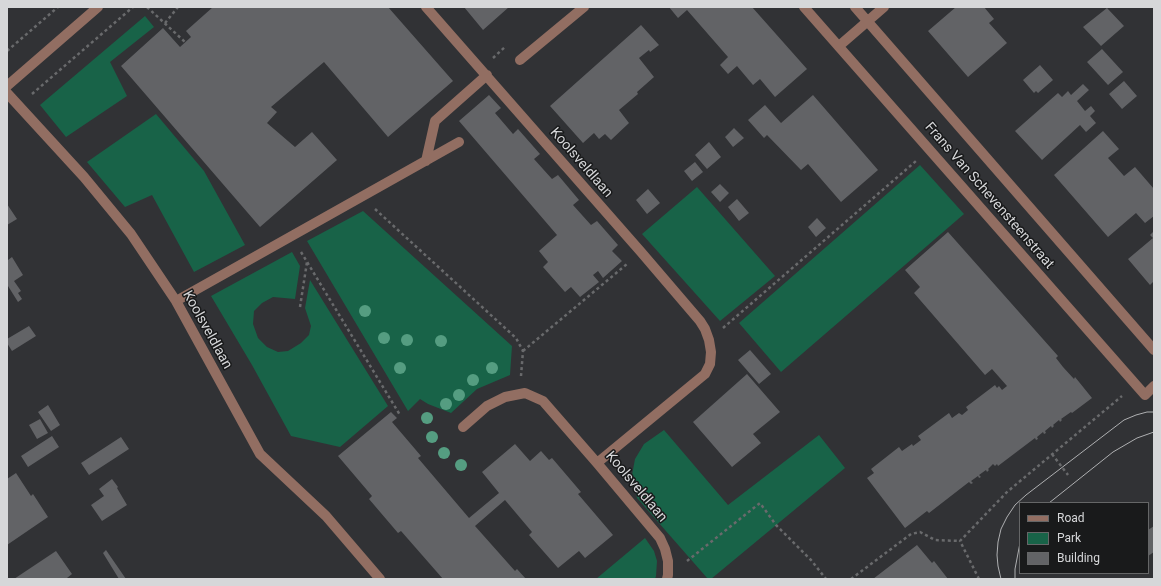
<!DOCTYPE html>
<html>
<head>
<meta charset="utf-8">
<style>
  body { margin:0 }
  #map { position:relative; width:1161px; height:586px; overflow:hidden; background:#313235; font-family:Roboto,sans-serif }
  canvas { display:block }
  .frame { position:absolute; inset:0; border:8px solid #d6d7d9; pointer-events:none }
  .legend { position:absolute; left:1019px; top:502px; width:130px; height:72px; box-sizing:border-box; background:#191a1b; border:1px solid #656667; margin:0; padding:5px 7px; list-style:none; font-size:12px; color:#d6d7d9 }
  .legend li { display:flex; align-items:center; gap:8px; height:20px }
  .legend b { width:20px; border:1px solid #656667 }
</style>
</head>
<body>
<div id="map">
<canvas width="1161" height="586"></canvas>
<div class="frame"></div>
<ul class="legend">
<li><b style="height:5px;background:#926e62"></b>Road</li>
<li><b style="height:11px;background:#186348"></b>Park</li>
<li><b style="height:11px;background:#626366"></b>Building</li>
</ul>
</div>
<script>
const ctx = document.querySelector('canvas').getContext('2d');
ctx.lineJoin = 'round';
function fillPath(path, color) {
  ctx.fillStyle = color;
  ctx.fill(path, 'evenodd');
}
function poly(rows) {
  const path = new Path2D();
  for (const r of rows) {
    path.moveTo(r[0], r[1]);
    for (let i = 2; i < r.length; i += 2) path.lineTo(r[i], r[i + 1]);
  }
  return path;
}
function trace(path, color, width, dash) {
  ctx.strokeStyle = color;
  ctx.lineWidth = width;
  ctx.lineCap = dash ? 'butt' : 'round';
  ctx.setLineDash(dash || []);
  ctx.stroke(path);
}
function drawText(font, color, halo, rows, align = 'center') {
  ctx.font = font + ' Roboto,sans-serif';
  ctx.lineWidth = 3;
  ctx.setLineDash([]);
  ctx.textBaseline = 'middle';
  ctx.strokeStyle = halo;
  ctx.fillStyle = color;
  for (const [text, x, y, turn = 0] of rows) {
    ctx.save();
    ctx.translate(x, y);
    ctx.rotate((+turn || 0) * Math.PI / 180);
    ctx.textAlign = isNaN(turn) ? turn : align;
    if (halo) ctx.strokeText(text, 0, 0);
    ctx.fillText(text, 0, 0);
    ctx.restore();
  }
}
const green = poly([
  [145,16,154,27,110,62,127,96,66,137,40,105],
  [156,114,204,171,245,245,194,272,152,195,125,207,87,162],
  [920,165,964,214,781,372,739,323],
  [697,187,775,276,720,321,642,234],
  [363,211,512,346,510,375,477,389,451,413,428,404,420,399,408,411,307,241],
  [292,252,300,266,295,299,273,297,262,303,254,311,253,324,258,338,267,347,278,352,288,351,301,343,309,335,311,326,305,308,310,280,388,406,340,447,291,436,252,365,211,296],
  [664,430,728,505,819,435,845,468,711,579,708,579,637,498,632,475,635,459,644,444],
  [645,538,654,551,657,561,656,576,655,579,596,579]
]);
const building = poly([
  [213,7,388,7,453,81,388,137,324,62,271,107,277,112,267,123,295,147,312,132,337,160,260,227,121,66,163,28,180,47,191,37,186,31],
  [464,7,509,7,483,30],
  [669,7,752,7,807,69,775,97,760,79,753,85,737,66,728,74,720,65,728,57,687,10,678,18],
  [956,7,984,7,994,19,989,23,1007,43,968,77,928,31],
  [1107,8,1124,26,1101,46,1083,27],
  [641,25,659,45,650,52,649,50,639,58,654,77,637,92,638,94,619,110,629,123,611,140,605,134,599,139,594,133,583,143,550,106],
  [1102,49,1123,72,1108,85,1087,62],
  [1040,65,1053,80,1038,93,1036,91,1034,93,1023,80],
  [1124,81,1137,96,1122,109,1109,94],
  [1083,84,1089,90,1077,101,1085,111,1091,106,1095,111,1090,116,1096,123,1086,132,1080,125,1042,160,1015,131,1058,93,1062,97,1068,91,1071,95],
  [489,95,501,108,495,113,513,134,518,129,540,154,534,159,552,179,558,175,579,200,573,205,591,225,597,221,618,245,612,251,622,261,603,278,598,271,593,275,599,282,580,297,571,287,565,292,543,267,548,262,539,251,557,235,459,121],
  [813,95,878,170,841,202,808,164,801,170,767,135,764,138,748,120,765,105,781,123],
  [734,128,744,138,733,147,725,137],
  [1103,131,1119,149,1108,158,1124,176,1135,167,1154,189,1154,216,1145,223,1136,213,1108,237,1054,175],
  [709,142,721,157,707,169,695,155],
  [695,162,703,172,692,181,684,171],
  [720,184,729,193,720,202,711,192],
  [648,189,660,203,647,214,636,200],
  [737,199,749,213,739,221,728,207],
  [7,204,17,219,7,225],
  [817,218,826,228,816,237,808,227],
  [1154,231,1154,281,1150,285,1128,259,1153,238,1150,235],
  [948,232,1058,356,1056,358,1063,367,1074,379,1075,377,1092,398,1072,413,1071,412,1061,419,1062,420,1060,422,1059,420,1053,425,1054,426,1052,428,1051,426,1045,431,1046,433,1044,434,1043,432,1037,437,1038,439,1036,440,1035,438,998,466,997,464,995,466,993,464,988,469,989,470,987,472,986,470,979,475,981,477,979,478,978,476,971,481,973,483,971,484,969,482,929,513,927,511,905,528,867,478,874,473,871,469,899,447,902,451,912,444,913,446,921,440,918,436,949,413,952,418,959,413,962,415,968,410,966,407,995,385,997,388,999,386,1002,390,1007,386,992,369,985,375,914,293,920,287,905,270],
  [12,257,23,275,14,281,21,291,18,293,22,299,18,302,8,286,7,287,7,258,8,260],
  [29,326,36,336,12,351,7,343,7,339],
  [750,350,771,374,759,384,738,360],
  [747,374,780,412,753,434,761,443,732,467,693,422],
  [48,405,60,425,51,431,38,412],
  [391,412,397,418,392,422,421,456,418,458,469,518,499,493,482,472,515,444,530,461,541,451,549,460,552,458,581,492,578,494,613,535,585,558,579,551,558,568,529,535,532,532,505,500,475,526,515,571,517,569,526,579,443,579,401,531,398,533,369,499,372,496,338,456],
  [40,419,48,433,37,439,29,425],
  [52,436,59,447,28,467,21,456],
  [121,437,129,449,89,475,81,463],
  [16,473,31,496,33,494,48,517,7,545,7,479],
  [112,479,118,487,117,488,127,505,102,521,91,505,104,496,99,489],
  [1154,526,1154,552,1148,556,1148,530],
  [917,545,932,563,934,561,948,579,873,579],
  [106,550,126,579,119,579,103,553],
  [56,551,72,574,67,578,68,579,14,579]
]);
const path = poly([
  [147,7,185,42],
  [165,23,178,7],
  [7,51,58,7],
  [493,58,506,46],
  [32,94,133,7],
  [375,209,516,338,523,351,521,376],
  [301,252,400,415],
  [300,307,307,262],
  [723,328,916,161],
  [523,351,627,264],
  [1052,454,1068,475],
  [687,561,760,503,776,525,811,560,826,579],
  [851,579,911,534,920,532,935,540,960,541],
  [979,579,960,541,1007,492,1122,396]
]);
const minor = poly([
  [426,7,641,252,700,321,705,329,709,340,711,352,710,364,705,374,597,463],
  [804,7,1145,395,1154,386],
  [855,7,1154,350],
  [839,46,884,7],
  [520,60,584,7],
  [7,86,98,7],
  [7,93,84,177,131,234,176,301,260,454,326,516,380,579],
  [426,161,435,121,487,75],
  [176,301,459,142],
  [463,427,487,406,505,397,525,393,543,401,597,463,660,538,665,549,668,561,668,575,667,579]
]);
const tram = poly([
  [1049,503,1113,452,1137,438,1154,432],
  [1001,579,998,566,997,555,998,542,1001,529,1007,517,1015,505,1026,495,1124,420,1136,415,1147,412,1154,412],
  [1015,579,1015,569,1020,543]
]);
const trees = [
  [365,311],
  [384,338],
  [407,340],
  [441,341],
  [400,368],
  [492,368],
  [473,380],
  [459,395],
  [446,404],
  [427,418],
  [432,437],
  [444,453],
  [461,465]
];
const streetNames = [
  ["Koolsveldlaan",581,163,49],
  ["Frans Van Schevensteenstraat",989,196,49],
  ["Koolsveldlaan",207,330,61],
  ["Koolsveldlaan",636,487,50]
];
fillPath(green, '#186348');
fillPath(building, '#626366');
trace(path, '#696a6c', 2.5, [3, 3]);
trace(minor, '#926e62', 10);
trace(tram, '#afb0b2', 1);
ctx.fillStyle = '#559d81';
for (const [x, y] of trees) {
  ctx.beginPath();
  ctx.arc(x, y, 6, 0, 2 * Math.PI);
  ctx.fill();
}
drawText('14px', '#d6d7d9', '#191a1b', streetNames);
</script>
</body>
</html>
